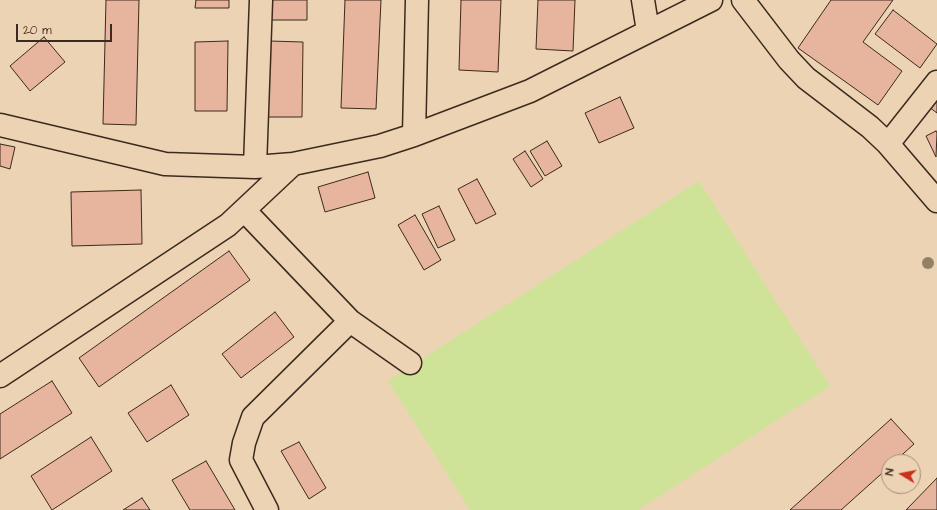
<!DOCTYPE html>
<html>
<head>
<meta charset="utf-8">
<style>
  body { margin:0 }
  #map { position:relative; width:937px; height:510px; overflow:hidden; background:#ecd3b4; font-family:"Architects Daughter",sans-serif }
  canvas { display:block }
  .north { position:absolute; left:881px; top:454px; width:40px; height:40px; box-sizing:border-box; background:#ecd3b4; border:1px solid #a58f78; border-radius:50%; rotate:280deg; font-size:11px; font-weight:700; line-height:16px; text-align:center; color:#3b2a1e }
  .north::after { content:''; display:block; margin:auto; width:14px; height:18px; background:#c8321e; clip-path:polygon(50% 0,100% 100%,50% 72%,0 100%) }
  .scale { position:absolute; left:16px; top:24px; width:96px; height:18px; box-sizing:border-box; border:2px solid #3b2a1e; border-top:0; padding-left:5px; font-size:12px; line-height:14px; white-space:nowrap; color:#3b2a1e; -webkit-text-stroke:3px #ecd3b4; paint-order:stroke }
</style>
</head>
<body>
<div id="map">
<canvas width="937" height="510"></canvas>
<div class="north">N</div>
<div class="scale">20 m</div>
</div>
<script>
const ctx = document.querySelector('canvas').getContext('2d');
ctx.lineJoin = 'round';
function fillPath(path, color) {
  ctx.fillStyle = color;
  ctx.fill(path, 'evenodd');
}
function poly(rows) {
  const path = new Path2D();
  for (const r of rows) {
    path.moveTo(r[0], r[1]);
    for (let i = 2; i < r.length; i += 2) path.lineTo(r[i], r[i + 1]);
  }
  return path;
}
function trace(path, color, width, dash) {
  ctx.strokeStyle = color;
  ctx.lineWidth = width;
  ctx.lineCap = dash ? 'butt' : 'round';
  ctx.setLineDash(dash || []);
  ctx.stroke(path);
}
const green = poly([
  [699,181,830,386,638,510,470,510,388,381]
]);
const building = poly([
  [106,0,139,0,136,125,103,124,106,0],
  [196,0,229,0,229,8,195,8,196,0],
  [270,0,307,0,307,20,270,20,270,0],
  [345,0,381,0,376,109,341,108,345,0],
  [461,0,501,0,498,72,459,70,461,0],
  [538,0,575,0,573,51,536,49,538,0],
  [831,0,893,0,863,42,902,71,878,105,798,48,831,0],
  [893,10,937,44,920,68,875,34,893,10],
  [44,37,65,62,30,91,10,66,44,37],
  [228,41,227,111,195,111,195,42,228,41],
  [269,41,303,42,302,117,267,117,269,41],
  [937,88,937,113,925,104,937,88],
  [620,97,634,128,599,143,585,113,620,97],
  [936,131,937,133,936,157,926,136,936,131],
  [547,141,562,166,545,176,530,151,547,141],
  [0,144,15,147,10,169,0,166,0,144],
  [525,151,543,179,531,187,513,159,525,151],
  [368,172,375,198,325,212,318,187,368,172],
  [477,179,496,214,476,224,458,189,477,179],
  [141,190,142,244,72,246,71,192,141,190],
  [439,206,455,240,438,248,422,214,439,206],
  [415,215,441,260,424,270,398,225,415,215],
  [229,251,250,280,99,387,79,358,229,251],
  [275,312,294,337,241,378,222,354,275,312],
  [52,381,72,413,0,459,0,414,52,381],
  [171,385,189,415,147,442,128,413,171,385],
  [891,419,914,444,894,462,889,462,889,467,841,510,790,510,891,419],
  [91,437,112,471,52,510,31,476,91,437],
  [299,442,326,488,309,499,281,451,299,442],
  [206,461,235,510,190,510,172,480,206,461],
  [937,478,937,510,906,510,937,478],
  [142,498,150,510,123,510,142,498]
]);
const minor = poly([
  [643,0,648,31],
  [743,0,789,60,806,78,870,127,888,144,937,201],
  [0,125,165,164,255,167,293,164,380,146,414,135,530,91,711,0],
  [414,135,417,0],
  [888,144,937,82],
  [255,167,261,0],
  [244,210,350,321,410,363],
  [0,376,228,225,293,164],
  [267,510,241,460,244,443,253,417,350,321]
]);
const trees = [
  [928,263]
];
fillPath(green, '#cfe398');
fillPath(building, '#e7b49d');
trace(building, '#3b2a1e', 1);
trace(minor, '#3b2a1e', 25);
trace(minor, '#ecd3b4', 22);
ctx.fillStyle = '#938068';
for (const [x, y] of trees) {
  ctx.beginPath();
  ctx.arc(x, y, 6, 0, 2 * Math.PI);
  ctx.fill();
}
</script>
</body>
</html>
